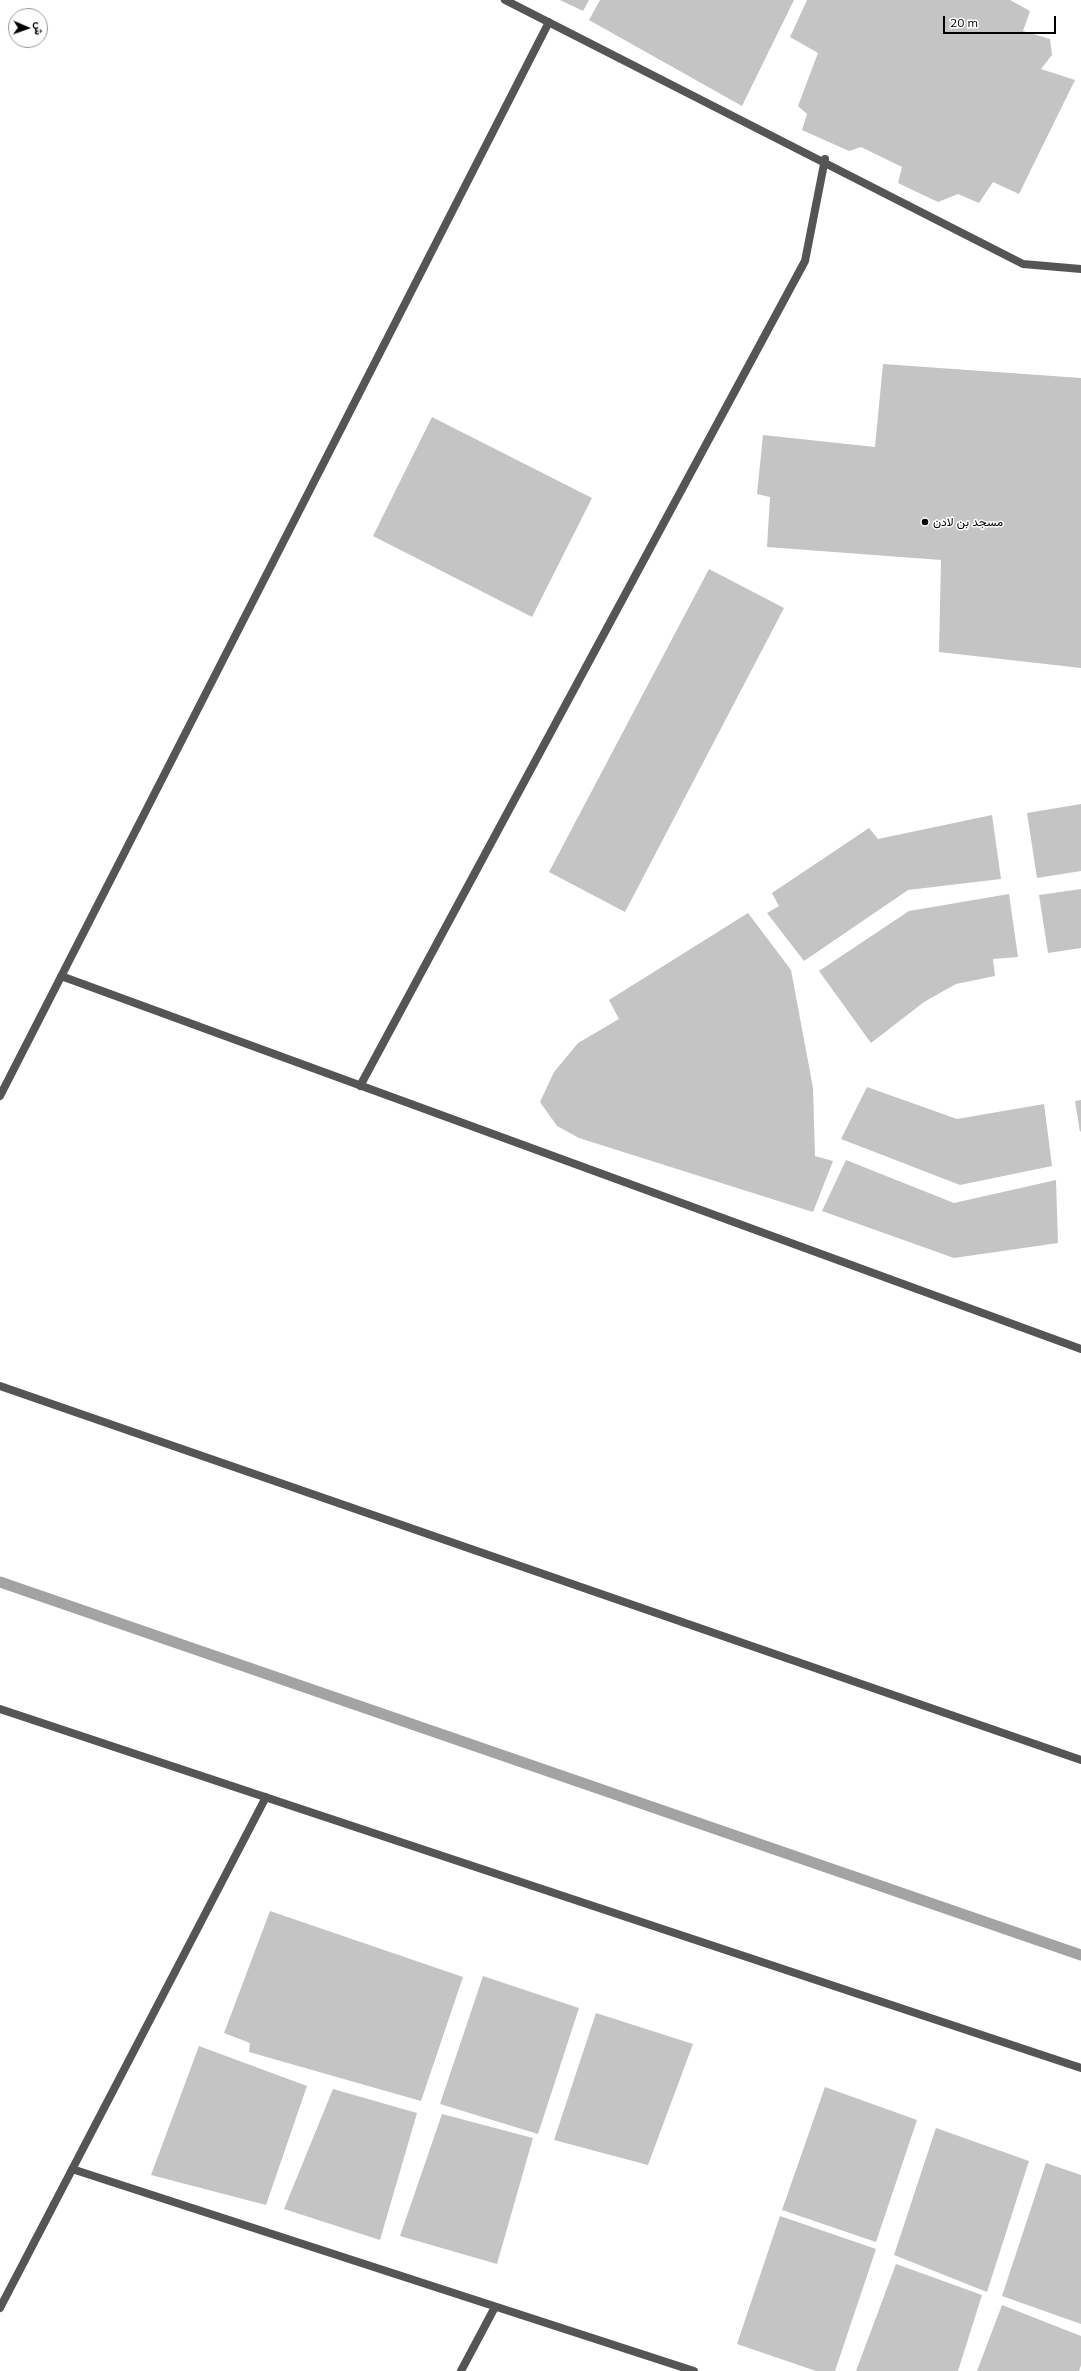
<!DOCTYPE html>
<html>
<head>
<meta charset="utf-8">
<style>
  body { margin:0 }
  #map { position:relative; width:1081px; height:2371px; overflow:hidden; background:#fff; font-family:Mulish,Vazirmatn,sans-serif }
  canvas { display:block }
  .north { position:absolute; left:8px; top:8px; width:40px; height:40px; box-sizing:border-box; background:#fff; border:1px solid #999; border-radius:50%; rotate:92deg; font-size:11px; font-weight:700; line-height:16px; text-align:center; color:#000 }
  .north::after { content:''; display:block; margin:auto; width:14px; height:18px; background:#000; clip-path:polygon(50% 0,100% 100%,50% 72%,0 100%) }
  .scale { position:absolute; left:943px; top:16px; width:113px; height:18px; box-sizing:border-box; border:2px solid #000; border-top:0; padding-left:5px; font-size:12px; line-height:14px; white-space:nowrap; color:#000; -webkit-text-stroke:3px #fff; paint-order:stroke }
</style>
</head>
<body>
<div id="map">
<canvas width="1081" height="2371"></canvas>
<div class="north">ش</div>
<div class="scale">20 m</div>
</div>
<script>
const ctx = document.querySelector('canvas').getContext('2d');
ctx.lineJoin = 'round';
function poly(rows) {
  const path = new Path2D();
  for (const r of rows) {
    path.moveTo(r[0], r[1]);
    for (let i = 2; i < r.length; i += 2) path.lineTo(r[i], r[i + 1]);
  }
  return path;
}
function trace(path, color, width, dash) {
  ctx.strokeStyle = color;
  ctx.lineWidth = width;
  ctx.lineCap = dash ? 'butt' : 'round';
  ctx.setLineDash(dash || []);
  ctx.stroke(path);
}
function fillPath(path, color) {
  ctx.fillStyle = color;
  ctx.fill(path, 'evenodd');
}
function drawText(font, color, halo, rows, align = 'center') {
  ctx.font = font + ' Mulish,Vazirmatn,sans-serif';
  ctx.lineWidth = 3;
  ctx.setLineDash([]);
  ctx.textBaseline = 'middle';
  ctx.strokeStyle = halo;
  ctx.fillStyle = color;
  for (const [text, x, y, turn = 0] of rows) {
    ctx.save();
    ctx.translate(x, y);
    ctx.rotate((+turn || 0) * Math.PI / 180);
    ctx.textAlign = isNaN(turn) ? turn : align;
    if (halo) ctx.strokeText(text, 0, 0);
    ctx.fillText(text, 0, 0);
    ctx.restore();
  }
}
const stream = poly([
  [0,1582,1081,1955]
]);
const building = poly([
  [560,0,589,0,583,11],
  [600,0,794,0,742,106,589,20],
  [807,0,1010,0,1030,11,1023,31,1050,39,1052,55,1041,69,1075,80,1019,194,993,182,979,203,958,194,938,202,898,183,902,167,861,147,849,151,802,130,807,114,798,106,818,53,790,37],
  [883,364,1081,378,1081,668,939,652,941,560,767,547,770,497,757,494,763,435,875,447],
  [432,417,592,498,532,617,373,536],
  [709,569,784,608,625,912,549,872],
  [1081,804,1081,871,1037,878,1027,813],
  [992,815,1001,879,908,890,804,961,767,913,779,906,772,893,869,828,878,839],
  [1081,889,1081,948,1048,953,1039,895],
  [1009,894,1018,957,993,959,995,976,956,984,924,1002,871,1043,819,971,909,911],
  [748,913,791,970,813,1088,815,1156,833,1161,813,1212,579,1138,557,1126,540,1102,554,1072,578,1043,619,1019,609,1000],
  [867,1087,957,1119,1044,1104,1052,1166,960,1185,841,1139],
  [1081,1100,1081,1131,1080,1132,1075,1101],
  [846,1160,954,1203,1056,1180,1058,1243,954,1258,822,1211],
  [270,1911,463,1977,421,2101,249,2052,250,2043,224,2033],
  [483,1976,579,2008,538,2134,440,2104],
  [596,2013,693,2044,648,2165,554,2140],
  [199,2046,307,2086,266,2205,151,2175],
  [825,2087,917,2120,876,2242,782,2210],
  [333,2089,417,2113,380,2240,284,2209],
  [442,2114,533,2138,497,2264,400,2236],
  [936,2128,1029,2161,987,2292,894,2255],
  [1046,2163,1081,2175,1081,2324,1002,2296],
  [780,2216,876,2249,835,2371,816,2371,737,2344],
  [896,2264,982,2295,958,2371,856,2371],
  [1002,2305,1081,2336,1081,2365,1079,2371,977,2371]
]);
const street = poly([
  [505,0,1023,264,1081,269],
  [61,976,1081,1349],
  [360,1086,805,261,825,159],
  [0,1096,549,22],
  [0,1386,1081,1760],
  [0,1709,1081,2068],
  [72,2169,694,2371],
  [0,2308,266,1797],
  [461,2371,495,2307]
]);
const markers = [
  [925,522,4,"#000"]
];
const poiNames = [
  ["مسجد بن لادن",933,522]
];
trace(stream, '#a3a3a3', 11);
fillPath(building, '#c4c4c4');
trace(street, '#555', 8);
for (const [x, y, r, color] of markers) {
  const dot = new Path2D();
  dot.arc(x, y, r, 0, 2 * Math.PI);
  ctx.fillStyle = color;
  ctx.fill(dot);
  trace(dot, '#fff', 1.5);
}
drawText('12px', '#000', '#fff', poiNames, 'left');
</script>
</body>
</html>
